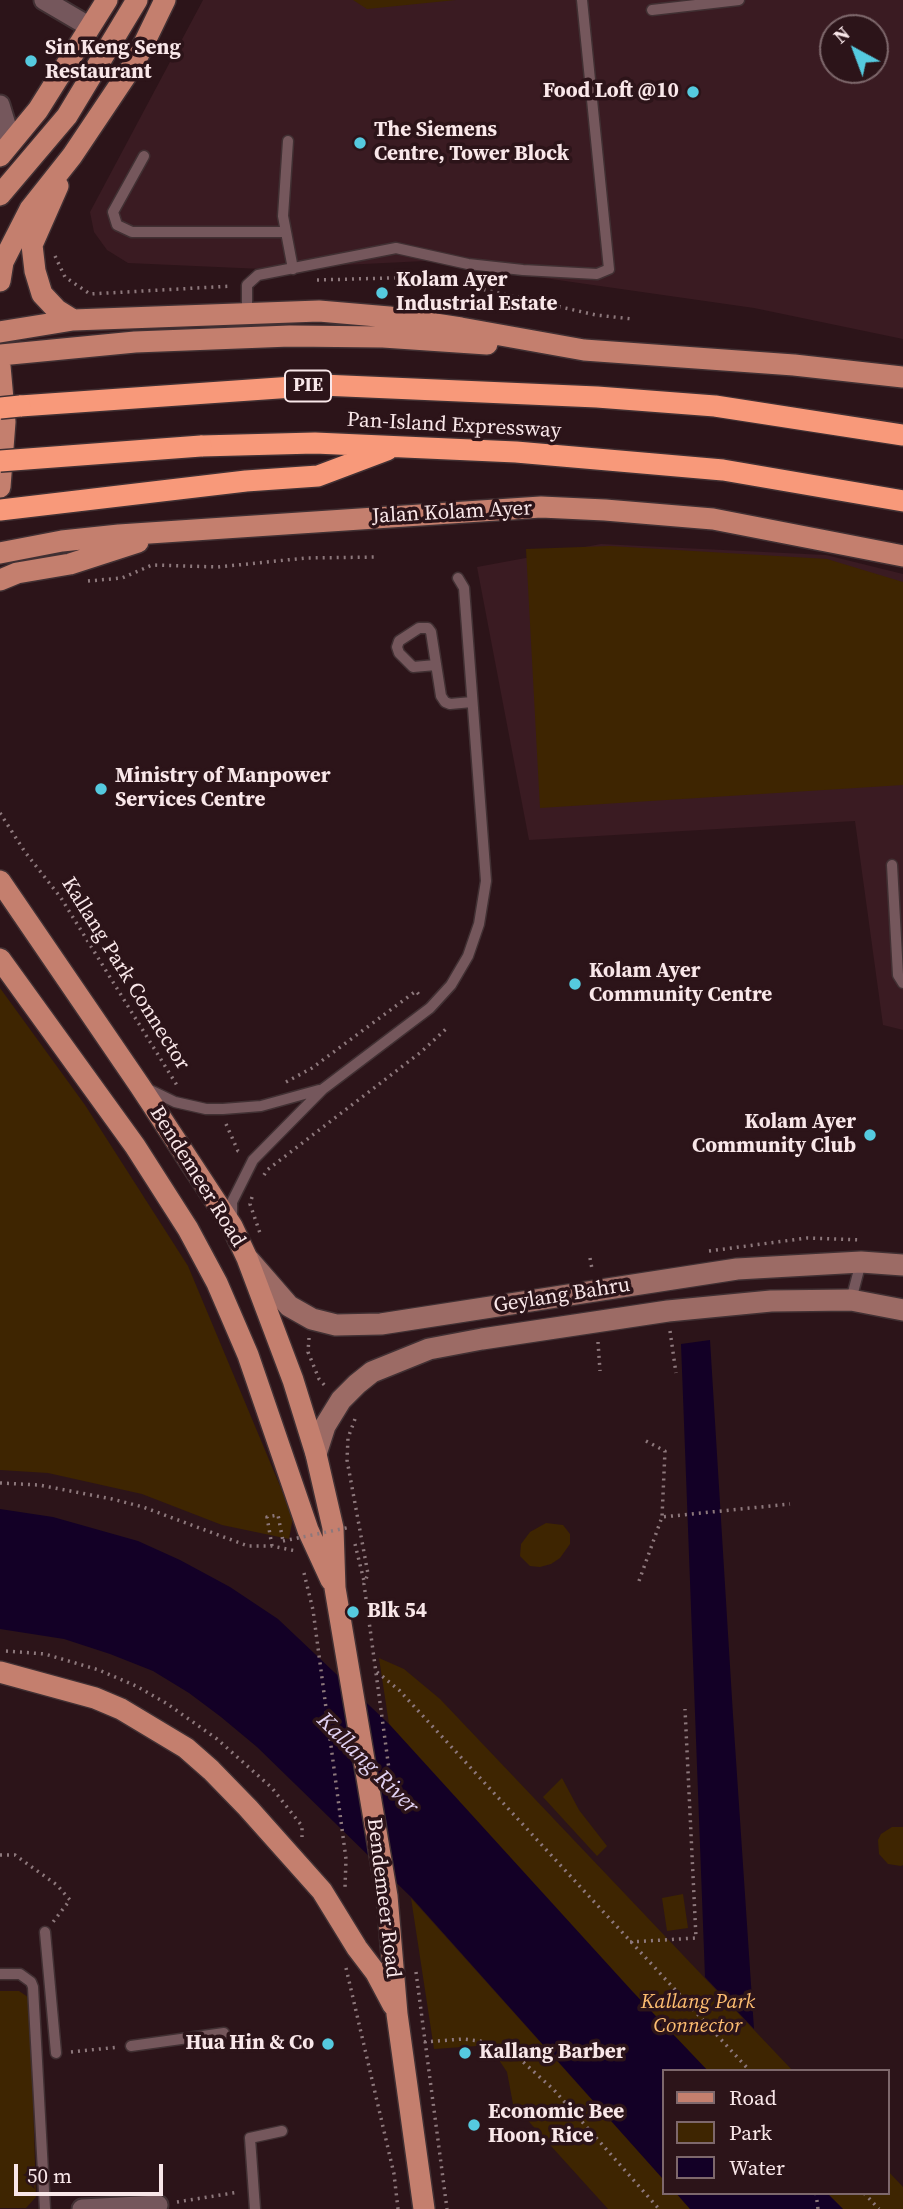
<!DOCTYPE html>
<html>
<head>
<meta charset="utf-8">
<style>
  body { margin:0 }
  #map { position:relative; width:903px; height:2209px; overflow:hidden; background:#2c1419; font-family:"Source Serif 4",serif }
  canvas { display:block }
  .legend { position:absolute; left:662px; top:2069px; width:228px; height:126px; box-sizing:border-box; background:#2c1419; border:2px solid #7e686c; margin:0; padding:9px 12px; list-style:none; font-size:21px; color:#f9e7e9 }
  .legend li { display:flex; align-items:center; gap:14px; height:35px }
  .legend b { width:35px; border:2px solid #7e686c }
  .north { position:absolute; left:819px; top:14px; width:70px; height:70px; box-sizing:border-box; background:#2c1419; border:2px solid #7e686c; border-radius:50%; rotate:319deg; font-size:19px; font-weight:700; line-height:28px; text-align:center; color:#f9e7e9 }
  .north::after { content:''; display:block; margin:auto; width:24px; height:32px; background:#55cadf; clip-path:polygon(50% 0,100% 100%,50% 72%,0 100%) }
  .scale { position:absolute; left:14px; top:2164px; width:149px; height:32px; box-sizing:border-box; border:4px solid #f9e7e9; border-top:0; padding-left:9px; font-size:21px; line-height:24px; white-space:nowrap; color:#f9e7e9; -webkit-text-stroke:5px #2c1419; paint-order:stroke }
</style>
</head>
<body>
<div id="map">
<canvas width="903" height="2209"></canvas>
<ul class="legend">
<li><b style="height:9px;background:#c47f6e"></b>Road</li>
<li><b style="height:19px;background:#3e2501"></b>Park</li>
<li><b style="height:19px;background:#130026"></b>Water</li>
</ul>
<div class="north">N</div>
<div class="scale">50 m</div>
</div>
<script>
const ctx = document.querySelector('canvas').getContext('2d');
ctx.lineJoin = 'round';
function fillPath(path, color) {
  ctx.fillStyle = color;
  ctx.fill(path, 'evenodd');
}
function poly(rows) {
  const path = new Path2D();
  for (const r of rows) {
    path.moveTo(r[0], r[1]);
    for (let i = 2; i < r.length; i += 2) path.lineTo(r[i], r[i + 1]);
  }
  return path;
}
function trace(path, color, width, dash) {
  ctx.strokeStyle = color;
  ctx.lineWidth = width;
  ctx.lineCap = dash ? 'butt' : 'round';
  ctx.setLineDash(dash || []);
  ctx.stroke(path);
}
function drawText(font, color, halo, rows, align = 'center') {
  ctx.font = font + ' "Source Serif 4",serif';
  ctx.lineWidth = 7;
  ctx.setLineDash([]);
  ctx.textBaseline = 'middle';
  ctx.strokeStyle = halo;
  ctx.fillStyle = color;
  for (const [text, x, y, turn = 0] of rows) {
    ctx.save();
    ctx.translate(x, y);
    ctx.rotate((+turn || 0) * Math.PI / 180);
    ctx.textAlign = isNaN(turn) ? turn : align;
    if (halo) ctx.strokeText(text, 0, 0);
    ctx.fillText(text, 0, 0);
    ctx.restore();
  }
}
const built = poly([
  [203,0,903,0,903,339,754,308,425,261,262,269,128,263,107,250,94,232,90,212],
  [833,28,875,28,875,70,833,70],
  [601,544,826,555,903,574,903,1030,883,1025,855,821,529,840,477,567]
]);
const green = poly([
  [353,0,456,0,367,9],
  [610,546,827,559,903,582,903,785,540,808,526,549],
  [0,988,85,1105,188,1266,293,1517,289,1539,222,1525,142,1494,48,1473,0,1470],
  [546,1523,563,1525,570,1534,570,1544,560,1558,551,1564,540,1567,530,1566,520,1556,521,1544,530,1532],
  [379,1658,404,1669,440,1699,793,2071,707,2070,632,1991,389,1724],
  [562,1778,579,1810,607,1846,597,1856,543,1797],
  [892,1827,903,1827,903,1865,901,1866,888,1864,879,1854,878,1840,881,1834],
  [683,1894,688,1928,667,1931,662,1898],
  [411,1898,663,2179,663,2193,676,2193,690,2209,608,2209,513,2104,507,2072,495,2054,477,2046,434,2049],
  [0,1991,19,1991,28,1997,30,2003,36,2197,26,2208,0,2208],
  [887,2170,903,2187,903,2209,843,2209,827,2193,887,2193]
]);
const water = poly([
  [710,1340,733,1715,754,2029,705,1977,681,1344],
  [0,1509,53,1517,138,1541,180,1560,230,1587,278,1619,389,1724,632,1991,708,2071,663,2071,663,2179,412,1898,257,1747,221,1717,189,1693,153,1671,110,1654,64,1639,0,1629],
  [676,2193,827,2193,843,2209,690,2209]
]);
const path = poly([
  [55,256,65,277,90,294,232,286],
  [317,280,428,277,596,315,633,319],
  [88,581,122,578,152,565,218,567,306,558,378,557],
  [0,813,25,852,61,898,178,1087],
  [286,1082,312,1068,416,991,421,997],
  [226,1124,238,1151,242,1153],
  [264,1175,267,1170,421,1052,447,1028],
  [252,1197,250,1204,261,1236],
  [709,1251,807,1238,862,1240],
  [590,1258,592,1269],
  [670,1331,676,1373],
  [309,1338,308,1352,319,1379,327,1388],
  [598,1342,600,1371],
  [355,1419,348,1438,347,1460,368,1574,364,1584,391,1784],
  [646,1441,665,1451,662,1517],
  [0,1483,39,1485,112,1499,143,1507,248,1546,272,1546,296,1551],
  [355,1544,364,1581],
  [272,1546,267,1517,278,1515,283,1541],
  [304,1573,313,1610,346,1859,345,1888],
  [639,1581,662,1517,790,1504],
  [6,1651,45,1654,99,1670,136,1686,166,1703,217,1739,272,1788,302,1826,302,1837],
  [377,1672,399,1690,750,2071],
  [0,1855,15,1855,57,1885,70,1900,53,1922],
  [630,1942,696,1938,685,1709],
  [346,1968,394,2174,398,2209],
  [416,1972,447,2209],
  [424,2042,463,2039,480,2041,498,2046,521,2060,554,2090,659,2209],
  [71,2052,119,2047],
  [816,2193,818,2209],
  [864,2193,879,2209],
  [177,2202,239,2192]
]);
const lane = poly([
  [652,10,739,0],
  [288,141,283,216,293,269],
  [144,156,113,212,117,225,132,232,286,232],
  [247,312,247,285,258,275,396,248,468,264,523,270,597,274,609,269,582,0],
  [436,665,413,667,399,653,397,647,399,641,419,628,428,628,431,632,441,696,445,702,450,704,472,702],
  [892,865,898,975,903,983],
  [148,1089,175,1102,206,1109,223,1109,261,1106,319,1090],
  [232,1218,232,1202,253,1160,323,1089,430,1008,451,985,468,956,479,924,486,881,464,588,458,578],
  [851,1300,861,1262],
  [45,1932,56,2053],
  [0,1974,20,1974,31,1982,33,1987,45,2209],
  [131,2046,224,2033],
  [255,2209,250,2138,282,2131]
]);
const street = poly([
  [44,0,90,27],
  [0,105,7,128,6,149],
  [82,2209,158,2205]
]);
const secondary = poly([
  [249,1260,289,1306,312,1319,336,1325,381,1324,737,1269,861,1262,903,1265],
  [316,1454,325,1426,341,1400,357,1384,372,1372,429,1349,482,1339,668,1311,771,1301,851,1300,903,1310]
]);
const primary = poly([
  [0,156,38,110,107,0],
  [58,186,32,245,35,271,42,294,57,310,73,320],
  [0,195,67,116,137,0],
  [0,281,3,262,30,209,72,156,135,62,165,0],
  [0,332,73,320,319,311,389,317,461,328,584,350,794,365,903,377],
  [0,355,135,342,290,336,383,337,487,344],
  [0,366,5,422,0,487],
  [0,553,62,541,119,535,541,507,605,510,713,519,903,556],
  [0,580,17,573,70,564,138,542],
  [0,881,140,1086,232,1226,247,1258,293,1380,316,1454,333,1528,335,1588,387,1896,397,2014,424,2209],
  [0,959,135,1146,188,1229,217,1283,248,1355,308,1530,331,1580],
  [0,1672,95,1698,121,1709,186,1748,211,1770,248,1808,322,1891,357,1948,376,1973,393,2005]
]);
const highway = poly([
  [20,406,322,385,597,397,715,406,903,435],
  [201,446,315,443,516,452,723,470,903,501],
  [0,510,246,481,318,476,387,450]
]);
const pathBridge = poly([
  [283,1541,351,1527]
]);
const highwayBridge = poly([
  [0,408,20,406],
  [0,461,201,446]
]);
const markers = [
  [31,61,7,"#55cadf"],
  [693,92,7,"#55cadf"],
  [360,143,7,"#55cadf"],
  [382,293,7,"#55cadf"],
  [101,789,7,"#55cadf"],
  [575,984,7,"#55cadf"],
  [870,1135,7,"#55cadf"],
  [353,1612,7,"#55cadf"],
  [328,2044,7,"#55cadf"],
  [465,2053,7,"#55cadf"],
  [474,2125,7,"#55cadf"]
];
const shields = [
  [308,386,46]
];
const shieldNames = [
  ["PIE",308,386]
];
const poiNames = [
  ["Sin Keng Seng",45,49],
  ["Restaurant",45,73],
  ["Food Loft @10",679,92,"right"],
  ["The Siemens",374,131],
  ["Centre, Tower Block",374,155],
  ["Kolam Ayer",396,281],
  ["Industrial Estate",396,305],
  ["Ministry of Manpower",115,777],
  ["Services Centre",115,801],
  ["Kolam Ayer",589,972],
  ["Community Centre",589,996],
  ["Kolam Ayer",856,1123,"right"],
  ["Community Club",856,1147,"right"],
  ["Blk 54",367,1612],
  ["Hua Hin & Co",314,2044,"right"],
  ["Kallang Barber",479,2053],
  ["Economic Bee",488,2113],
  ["Hoon, Rice",488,2137]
];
const streetNames = [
  ["Pan-Island Expressway",454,426,3],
  ["Jalan Kolam Ayer",452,513,-3],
  ["Kallang Park Connector",125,974,58],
  ["Bendemeer Road",197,1177,58],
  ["Geylang Bahru",562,1296,-9],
  ["Bendemeer Road",383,1898,83]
];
const parkNames = [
  ["Kallang Park",698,2003],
  ["Connector",698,2027]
];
const waterNames = [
  ["Kallang River",367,1764,45]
];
fillPath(built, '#3a1b22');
fillPath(green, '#3e2501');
fillPath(water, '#130026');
trace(lane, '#413033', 13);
trace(street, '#413033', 23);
trace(secondary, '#413033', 24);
trace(primary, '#413033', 24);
trace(highway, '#413033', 24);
trace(path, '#8d787c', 3.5, [2, 5]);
trace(lane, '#75575c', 10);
trace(street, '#75575c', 19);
trace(secondary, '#9c6b65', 21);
trace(primary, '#c47f6e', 21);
trace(highway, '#f8997a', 21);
trace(highwayBridge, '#413033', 24, []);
trace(pathBridge, '#8d787c', 3.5, [2, 5]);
trace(highwayBridge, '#f8997a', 21);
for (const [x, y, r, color] of markers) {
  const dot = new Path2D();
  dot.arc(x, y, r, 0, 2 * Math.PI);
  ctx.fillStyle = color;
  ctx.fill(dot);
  trace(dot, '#2c1419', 2.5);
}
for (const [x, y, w] of shields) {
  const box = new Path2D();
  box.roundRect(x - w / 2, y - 15.5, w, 31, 5);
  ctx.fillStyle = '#2c1419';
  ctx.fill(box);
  trace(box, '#f9e7e9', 2);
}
drawText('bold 19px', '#f9e7e9', null, shieldNames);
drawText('bold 21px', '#f9e7e9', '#2c1419', poiNames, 'left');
drawText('21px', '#f9e7e9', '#2c1419', streetNames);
drawText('italic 21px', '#fdbd71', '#2c1419', parkNames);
drawText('italic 23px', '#e2d3f4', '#2c1419', waterNames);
</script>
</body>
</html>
